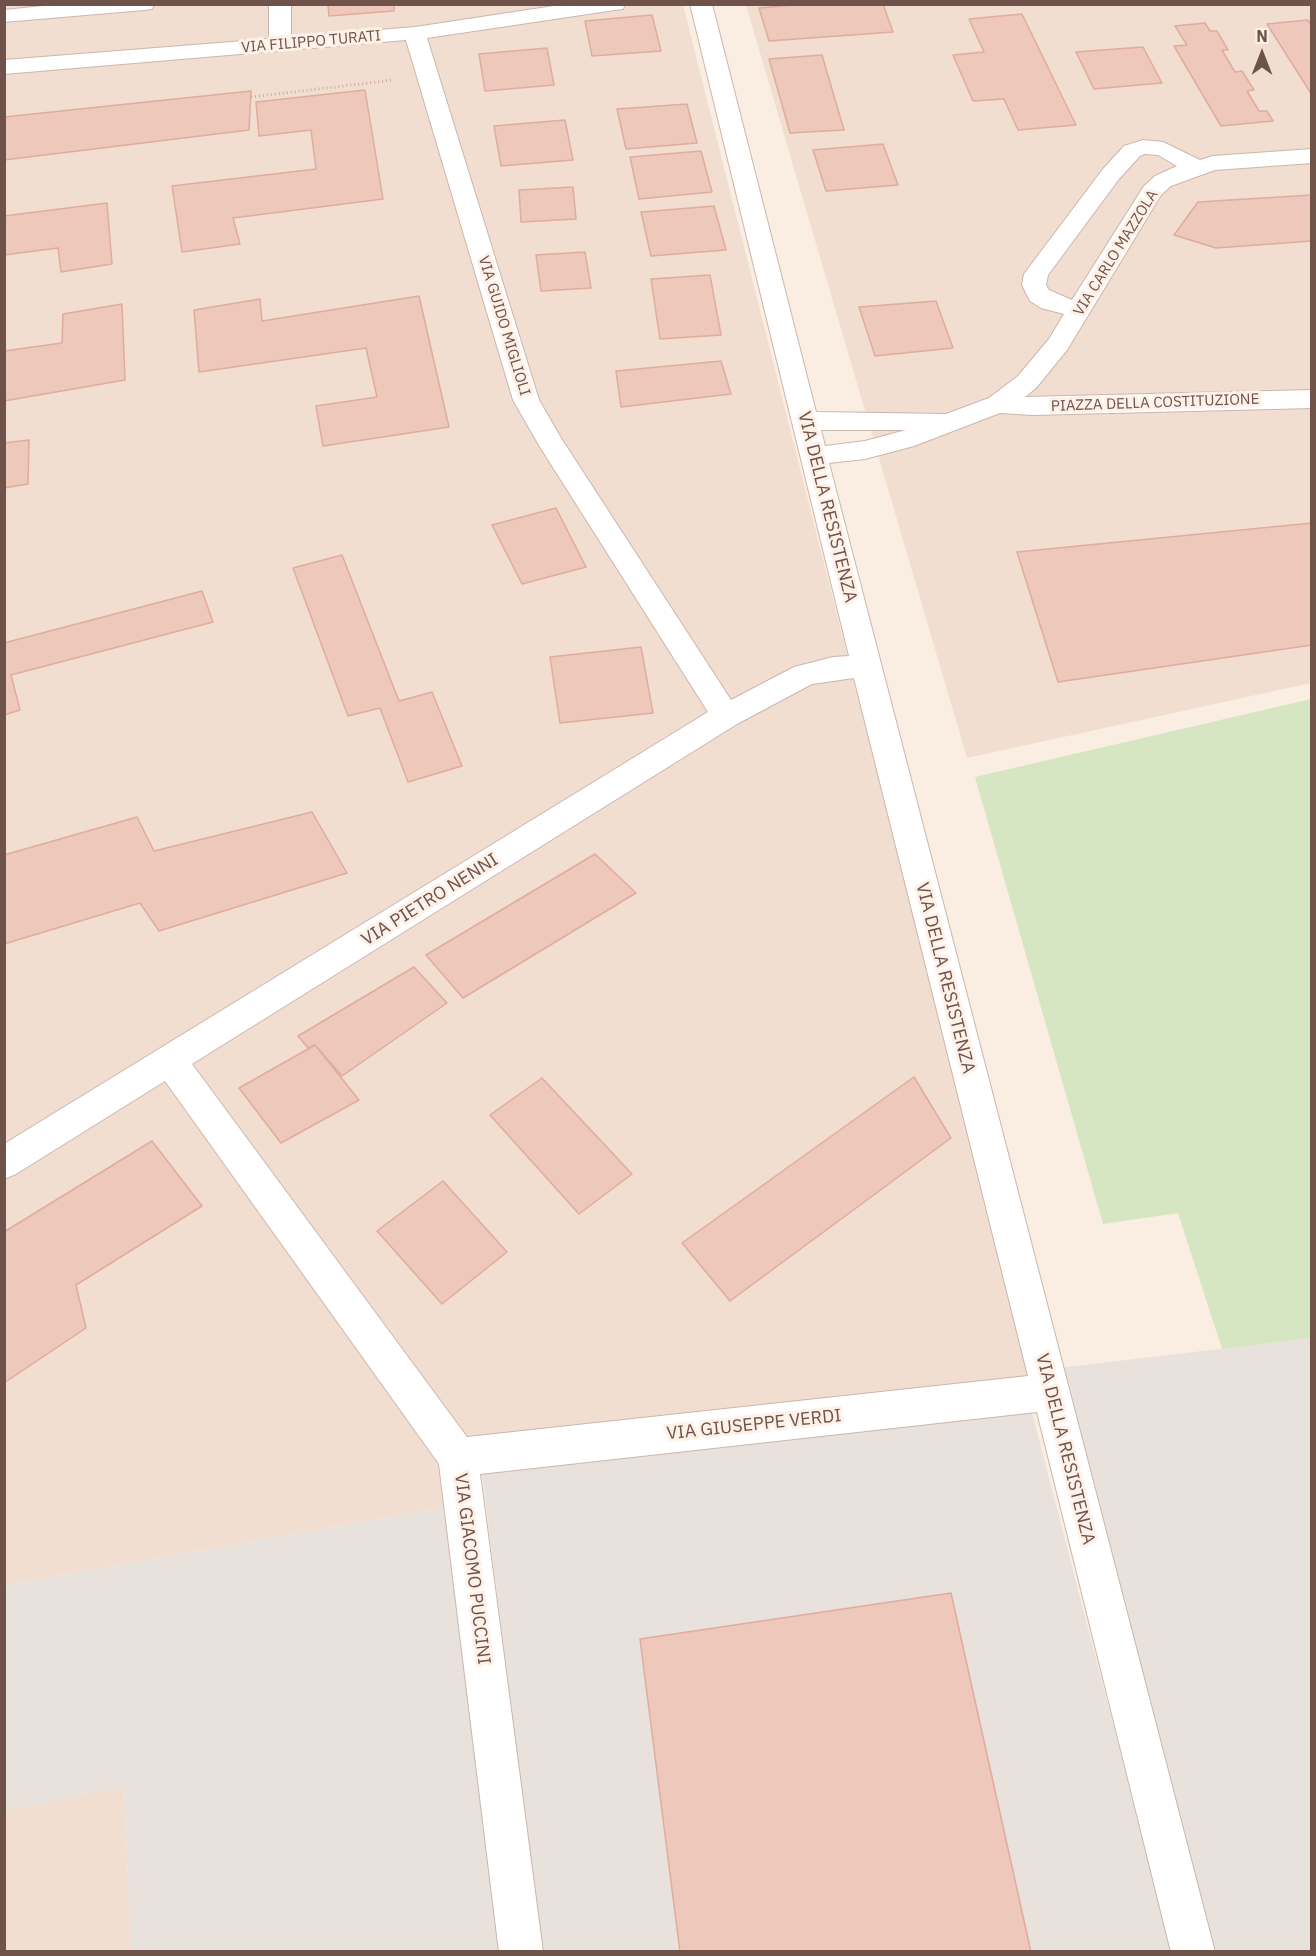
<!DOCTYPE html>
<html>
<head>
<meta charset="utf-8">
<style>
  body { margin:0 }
  #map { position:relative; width:1316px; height:1956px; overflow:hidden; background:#faede2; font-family:"IBM Plex Sans",sans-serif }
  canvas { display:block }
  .frame { position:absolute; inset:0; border:6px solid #6f524a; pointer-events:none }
  .north { position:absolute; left:1232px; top:24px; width:60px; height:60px; -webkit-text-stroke:4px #fef1e7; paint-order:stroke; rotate:0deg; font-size:16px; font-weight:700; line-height:24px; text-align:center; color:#6f524a }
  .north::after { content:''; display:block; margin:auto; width:21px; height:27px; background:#6f524a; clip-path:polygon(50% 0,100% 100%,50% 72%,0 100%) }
</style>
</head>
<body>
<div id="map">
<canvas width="1316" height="1956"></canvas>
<div class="frame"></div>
<div class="north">N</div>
</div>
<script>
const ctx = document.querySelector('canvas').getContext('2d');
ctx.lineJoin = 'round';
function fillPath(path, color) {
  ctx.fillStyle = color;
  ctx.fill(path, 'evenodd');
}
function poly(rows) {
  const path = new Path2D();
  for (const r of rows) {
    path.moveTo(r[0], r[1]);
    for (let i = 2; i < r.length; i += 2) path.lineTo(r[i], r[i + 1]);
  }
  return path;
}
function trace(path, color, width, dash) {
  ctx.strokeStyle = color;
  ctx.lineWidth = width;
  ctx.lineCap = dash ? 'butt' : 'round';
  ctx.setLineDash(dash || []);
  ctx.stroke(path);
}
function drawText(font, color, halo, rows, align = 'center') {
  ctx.font = font + ' "IBM Plex Sans",sans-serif';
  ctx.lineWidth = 6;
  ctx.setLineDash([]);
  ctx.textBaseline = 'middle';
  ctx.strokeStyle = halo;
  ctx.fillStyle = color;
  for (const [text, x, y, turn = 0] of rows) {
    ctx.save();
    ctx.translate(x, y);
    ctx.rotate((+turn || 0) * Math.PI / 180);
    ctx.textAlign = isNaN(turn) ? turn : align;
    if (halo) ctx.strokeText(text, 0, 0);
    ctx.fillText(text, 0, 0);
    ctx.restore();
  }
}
const residential = poly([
  [5,5,683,5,1031,1383,436,1451,444,1507,5,1585],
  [746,5,1311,5,1311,683,967,758],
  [124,1786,131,1951,5,1951,4,1811]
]);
const industrial = poly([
  [1311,1338,1311,1951,1211,1951,1060,1368],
  [1032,1413,1172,1951,542,1951,482,1474],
  [444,1507,502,1951,131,1951,124,1786,5,1811,5,1585]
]);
const green = poly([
  [1311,699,1311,1338,1222,1349,1178,1213,1103,1224,975,777]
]);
const building = poly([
  [328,4,394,4,394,11,329,16,328,4],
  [804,4,883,4,893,32,769,41,759,8,804,4],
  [1022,14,1076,125,1018,130,1004,99,973,101,953,55,984,52,969,19,1022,14],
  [652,15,661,51,592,56,585,21,652,15],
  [1308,20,1312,26,1312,95,1267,24,1308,20],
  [1205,23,1210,31,1217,31,1228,50,1222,50,1235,72,1242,71,1254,90,1247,91,1259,111,1267,111,1273,121,1221,126,1174,46,1187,45,1175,26,1205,23],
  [1143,47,1162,83,1094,89,1076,52,1143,47],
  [547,48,554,85,485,91,479,54,547,48],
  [822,55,844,130,790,133,769,59,822,55],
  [365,90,383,199,233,218,240,244,182,252,172,186,316,169,311,130,259,136,256,102,365,90],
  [251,91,249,130,4,160,4,117,251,91],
  [687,104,697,143,626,149,617,109,687,104],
  [565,120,573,160,501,166,494,126,565,120],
  [883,144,898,185,826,191,813,150,883,144],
  [701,151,712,192,639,199,630,157,701,151],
  [573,187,576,219,521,222,519,190,573,187],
  [1312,195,1312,241,1216,248,1174,235,1198,202,1312,195],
  [107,203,112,264,61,272,58,248,4,255,4,216,107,203],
  [714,206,726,250,651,256,641,212,714,206],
  [585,252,591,288,541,291,536,255,585,252],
  [710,275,721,335,660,339,651,279,710,275],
  [419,296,449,427,323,446,316,406,377,397,366,348,199,372,194,310,260,299,262,321,419,296],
  [936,301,953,348,875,356,859,307,936,301],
  [122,304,125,380,4,401,4,351,62,343,63,314,122,304],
  [721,361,731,394,621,407,616,371,721,361],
  [29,440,28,484,4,488,4,443,29,440],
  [556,508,586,567,522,584,492,525,556,508],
  [1312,523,1312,645,1058,682,1017,552,1312,523],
  [342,555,399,701,432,692,462,766,408,782,380,708,348,716,293,568,342,555],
  [202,591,213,622,11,675,20,710,4,715,4,643,202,591],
  [641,647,653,713,560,723,550,657,641,647],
  [312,812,347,873,159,931,140,903,4,944,4,855,137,817,154,851,312,812],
  [595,854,636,893,463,998,426,955,595,854],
  [414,967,447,1003,342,1076,315,1045,308,1048,298,1036,414,967],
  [315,1045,359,1100,281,1143,239,1088,315,1045],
  [914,1077,951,1138,730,1301,682,1243,914,1077],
  [542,1078,632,1174,579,1214,490,1115,542,1078],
  [152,1141,202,1206,76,1285,86,1328,4,1383,4,1232,152,1141],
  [443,1181,507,1252,442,1304,377,1231,443,1181],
  [951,1593,1031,1952,680,1952,640,1639,951,1593]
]);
const path = poly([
  [251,97,393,80]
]);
const minor = poly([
  [63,4,154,4,152,9,144,10,4,22,4,10,63,4],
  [269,4,291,4,291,37,415,27,567,4,625,4,623,9,615,10,427,38,539,400,561,438,731,700,794,667,833,657,849,656,690,4,712,4,816,412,946,414,989,398,1018,376,1049,339,1064,314,1041,308,1030,301,1022,285,1024,274,1103,169,1124,146,1143,140,1163,142,1200,160,1213,156,1312,149,1312,163,1215,170,1171,186,1161,195,1067,350,1036,388,1025,397,1312,390,1312,408,1033,415,1000,413,914,446,865,459,829,463,1215,1952,1171,1952,1037,1412,480,1474,543,1952,499,1952,439,1464,165,1081,16,1174,4,1179,4,1144,708,712,540,447,513,400,406,40,4,74,4,60,269,39,269,4],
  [1145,154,1158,155,1177,166,1155,176,1144,186,1072,300,1049,290,1046,285,1048,275,1119,179,1140,156,1145,154],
  [821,430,906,430,865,441,825,446,821,430],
  [854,678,1028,1376,467,1437,192,1064,737,724,812,684,854,678]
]);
const farStreetnames = [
  ["VIA FILIPPO TURATI",311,42,-5],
  ["VIA CARLO MAZZOLA",1116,253,-58],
  ["VIA GUIDO MIGLIOLI",504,326,73],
  ["PIAZZA DELLA COSTITUZIONE",1155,403,-2]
];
const streetNames = [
  ["VIA DELLA RESISTENZA",827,507,76],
  ["VIA PIETRO NENNI",430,900,-32],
  ["VIA DELLA RESISTENZA",945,978,76],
  ["VIA GIUSEPPE VERDI",754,1425,-6],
  ["VIA DELLA RESISTENZA",1065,1449,76],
  ["VIA GIACOMO PUCCINI",472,1569,83]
];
fillPath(residential, '#f1ded1');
fillPath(industrial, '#e9e1dc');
fillPath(green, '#d6e6c2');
fillPath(building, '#edc8bb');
trace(building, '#dfac9d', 1.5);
trace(minor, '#ccb6ac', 2);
trace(path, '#d2ab9f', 3, [1, 3]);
fillPath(minor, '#fff');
drawText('15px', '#6f524a', '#fef1e7', farStreetnames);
drawText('18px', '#6f524a', '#fef1e7', streetNames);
</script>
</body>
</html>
